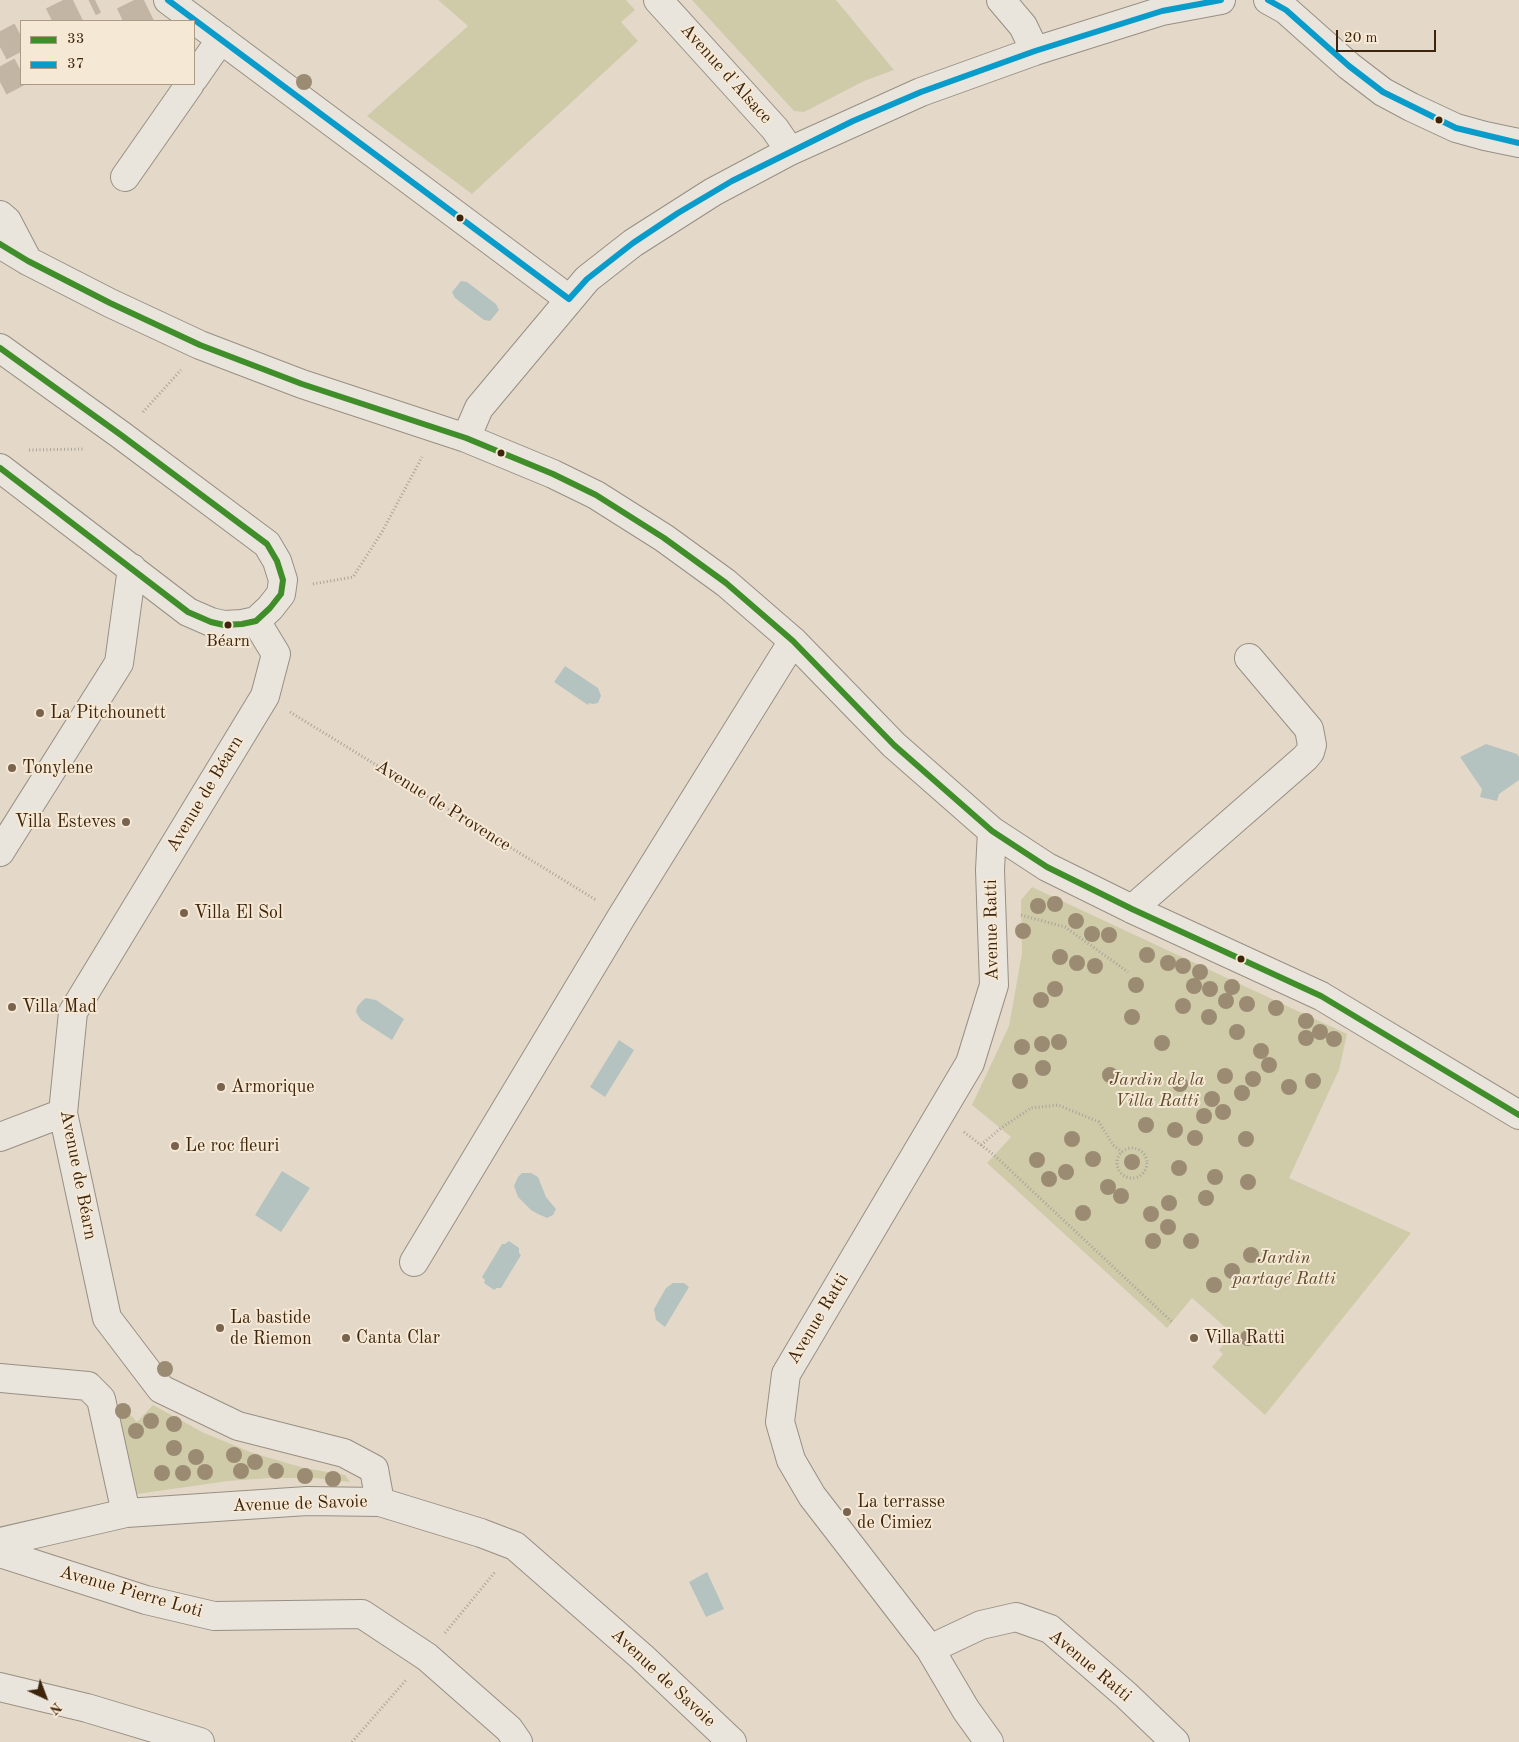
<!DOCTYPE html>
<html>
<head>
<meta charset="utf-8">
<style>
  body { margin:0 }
  #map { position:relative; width:1519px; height:1742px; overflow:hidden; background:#e4d9c9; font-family:"Old Standard TT",serif }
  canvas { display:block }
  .legend { position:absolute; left:20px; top:20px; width:175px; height:65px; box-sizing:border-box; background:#f5e8d4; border:1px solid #ac9a84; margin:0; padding:6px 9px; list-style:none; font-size:15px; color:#3f240c }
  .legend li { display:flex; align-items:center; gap:10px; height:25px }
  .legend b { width:25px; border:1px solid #ac9a84 }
  .north { position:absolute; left:20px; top:1672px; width:50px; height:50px; -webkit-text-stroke:4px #f5e8d4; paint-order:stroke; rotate:137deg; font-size:14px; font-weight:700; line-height:20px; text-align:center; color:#3f240c }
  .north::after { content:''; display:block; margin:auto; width:18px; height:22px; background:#3f240c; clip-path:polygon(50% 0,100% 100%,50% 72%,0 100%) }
  .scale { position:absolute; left:1336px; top:30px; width:100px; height:22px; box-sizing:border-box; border:2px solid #3f240c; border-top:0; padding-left:6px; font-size:15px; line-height:18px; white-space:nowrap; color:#3f240c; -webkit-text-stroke:4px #f5e8d4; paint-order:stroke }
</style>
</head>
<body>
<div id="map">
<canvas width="1519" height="1742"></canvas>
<ul class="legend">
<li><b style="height:6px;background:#3f8e29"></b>33</li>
<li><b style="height:6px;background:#099cca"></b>37</li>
</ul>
<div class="north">N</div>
<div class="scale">20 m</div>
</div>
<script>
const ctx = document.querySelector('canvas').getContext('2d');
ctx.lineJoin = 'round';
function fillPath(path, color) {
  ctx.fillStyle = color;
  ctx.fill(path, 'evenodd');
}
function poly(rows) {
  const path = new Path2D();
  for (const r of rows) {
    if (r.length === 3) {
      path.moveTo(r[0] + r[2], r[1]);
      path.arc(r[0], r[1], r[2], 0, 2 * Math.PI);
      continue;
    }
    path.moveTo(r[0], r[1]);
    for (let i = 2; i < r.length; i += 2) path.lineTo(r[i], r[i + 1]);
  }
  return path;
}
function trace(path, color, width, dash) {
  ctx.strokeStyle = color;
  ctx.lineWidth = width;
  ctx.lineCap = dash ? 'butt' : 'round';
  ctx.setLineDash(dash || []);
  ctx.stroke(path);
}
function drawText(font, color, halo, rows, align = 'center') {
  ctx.font = font + ' "Old Standard TT",serif';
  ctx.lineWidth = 4;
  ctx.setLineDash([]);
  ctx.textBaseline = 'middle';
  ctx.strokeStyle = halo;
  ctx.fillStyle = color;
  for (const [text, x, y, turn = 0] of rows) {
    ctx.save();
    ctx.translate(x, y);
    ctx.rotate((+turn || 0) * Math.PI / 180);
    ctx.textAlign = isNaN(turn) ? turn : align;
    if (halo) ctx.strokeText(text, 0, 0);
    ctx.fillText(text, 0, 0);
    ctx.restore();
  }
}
const green = poly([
  [438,0,626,0,635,10,621,22,638,41,472,194,367,116,468,26],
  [692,0,836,0,894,70,864,81,804,112,794,111],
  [1032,887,1347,1034,1339,1070,1289,1178,1411,1233,1265,1415,1212,1367,1223,1354,1219,1350,1232,1333,1192,1298,1167,1328,987,1163,1011,1137,972,1105,1009,1026,1022,953,1021,900],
  [111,1403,126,1410,137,1422,153,1405,204,1433,253,1453,304,1468,345,1475,350,1482,315,1478,270,1478,228,1481,137,1494,131,1491]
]);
const water = poly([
  [461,281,467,282,496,304,499,310,490,321,484,320,455,298,452,292],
  [565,666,598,688,601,696,598,703,593,704,589,703,588,705,554,682],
  [1486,744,1517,754,1519,757,1519,780,1499,794,1497,801,1480,797,1482,789,1460,757],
  [366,998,376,1000,404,1019,392,1040,361,1020,359,1017,356,1012,357,1007,362,1001],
  [619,1040,634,1050,605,1097,590,1087],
  [282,1171,310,1188,281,1232,255,1215],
  [522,1173,531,1173,538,1177,546,1197,556,1209,553,1215,547,1218,538,1214,531,1210,518,1197,514,1186,518,1177],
  [509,1241,519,1248,519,1253,521,1255,501,1288,497,1288,494,1290,484,1283,485,1280,482,1277,502,1244,505,1244],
  [673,1283,684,1283,689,1287,665,1327,656,1320,654,1309,666,1288],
  [707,1572,724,1609,706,1617,689,1582]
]);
const highwayTunnel = poly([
  [52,21,95,0],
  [123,21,166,0],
  [0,47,21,36],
  [0,82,21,71]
]);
const path = poly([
  [143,412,181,370],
  [29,450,85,449],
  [313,584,353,577,382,532,422,457],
  [290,712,596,900],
  [1021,915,1065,927,1128,972],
  [964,1132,994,1155,1172,1322],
  [981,1145,1001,1128,1031,1108,1058,1105,1099,1122,1113,1145,1122,1152],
  [1132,1163,15],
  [445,1633,495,1572],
  [352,1742,406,1680]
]);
const minor = poly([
  [168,0,569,299],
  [658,0,775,129,790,151],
  [1001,0,1023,26,1035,51],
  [1268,0,1286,10,1349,66,1383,92,1411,107,1456,128,1485,136,1519,143],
  [194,78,221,39],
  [125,177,190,84],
  [0,215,7,221,28,261],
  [0,244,28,261,110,303,200,345,302,384,466,438,553,474,596,495,664,538,726,583,793,641,894,745,992,831,1047,867,1132,909,1321,996,1519,1115],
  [0,348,121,435,267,544,277,561,283,580,281,594,270,608,256,621,242,624,224,625,211,622,188,612,0,468],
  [466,438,479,408,587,279,633,243,713,192,790,151,921,92,1035,51,1162,11,1221,0],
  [256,621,276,654,265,696,73,1012,63,1113,107,1318,161,1389,238,1426,344,1453,374,1469,380,1502],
  [0,852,119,663,132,568],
  [1132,909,1305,758,1310,752,1312,745,1309,729,1249,658],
  [0,1137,63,1113],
  [414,1262,622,916,793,641],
  [0,1378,88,1386,101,1399,126,1513],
  [0,1542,126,1513,307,1501,380,1502,481,1533,515,1546,642,1657,732,1742],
  [0,1553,146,1600,214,1616,362,1614,427,1657,509,1729,518,1742],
  [930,1649,981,1625,1016,1617,1050,1629,1126,1695,1175,1742],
  [0,1687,87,1708,200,1742],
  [989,1742,966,1710,930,1649,812,1496,791,1460,780,1422,786,1374,970,1063,994,985,990,870,992,831]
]);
const bus1 = poly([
  [0,244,28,261,110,303,200,345,302,384,466,438,553,474,596,495,664,538,726,583,793,641,894,745,992,831,1047,867,1132,909,1321,996,1519,1115],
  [0,348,121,435,267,544,277,561,283,580,281,594,270,608,256,621,242,624,224,625,211,622,188,612,0,468]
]);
const bus2 = poly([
  [168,0,569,299,587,279,633,243,678,213,732,181,853,121,921,92,1035,51,1162,11,1221,0],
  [1268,0,1286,10,1349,66,1383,92,1456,128,1519,143]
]);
const trees = [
  [304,82],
  [1055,904],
  [1038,906],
  [1076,921],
  [1023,931],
  [1092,934],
  [1109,935],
  [1147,955],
  [1060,957],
  [1077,963],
  [1168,963],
  [1095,966],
  [1183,966],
  [1200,972],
  [1136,985],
  [1194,986],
  [1232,987],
  [1055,989],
  [1210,989],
  [1041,1000],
  [1226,1001],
  [1247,1004],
  [1183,1006],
  [1276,1008],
  [1132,1017],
  [1209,1017],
  [1306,1021],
  [1237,1032],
  [1320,1032],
  [1306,1038],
  [1334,1039],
  [1059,1042],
  [1162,1043],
  [1042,1044],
  [1022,1047],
  [1261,1051],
  [1269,1065],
  [1043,1068],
  [1110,1075],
  [1225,1076],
  [1253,1079],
  [1020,1081],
  [1313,1081],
  [1180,1084],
  [1289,1087],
  [1242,1093],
  [1212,1099],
  [1223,1112],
  [1204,1116],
  [1146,1125],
  [1175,1130],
  [1195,1138],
  [1072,1139],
  [1246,1139],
  [1093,1159],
  [1037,1160],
  [1132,1162],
  [1179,1168],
  [1066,1172],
  [1215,1177],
  [1049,1179],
  [1248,1182],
  [1108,1187],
  [1121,1196],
  [1206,1198],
  [1169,1203],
  [1083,1213],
  [1151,1214],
  [1168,1227],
  [1153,1241],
  [1191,1241],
  [1251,1255],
  [1232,1271],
  [1214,1285],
  [1248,1338],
  [165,1369],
  [123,1411],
  [151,1421],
  [174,1424],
  [136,1431],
  [174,1448],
  [234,1455],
  [196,1457],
  [255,1462],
  [241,1471],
  [276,1471],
  [205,1472],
  [162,1473],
  [183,1473],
  [305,1476],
  [333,1479]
];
const markers = [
  [1439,120,4.5,"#3f240c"],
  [460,218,4.5,"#3f240c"],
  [501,453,4.5,"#3f240c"],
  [228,625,4.5,"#3f240c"],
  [40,713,5,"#79634e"],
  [12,768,5,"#79634e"],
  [126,822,5,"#79634e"],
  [184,913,5,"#79634e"],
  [1241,959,4.5,"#3f240c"],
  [12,1007,5,"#79634e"],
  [221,1087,5,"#79634e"],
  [175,1146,5,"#79634e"],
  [220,1328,5,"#79634e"],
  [346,1338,5,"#79634e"],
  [1194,1338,5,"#79634e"],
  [847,1512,5,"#79634e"]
];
const busNames = [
  ["Béarn",228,642]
];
const streetNames = [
  ["Avenue d'Alsace",726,74,48],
  ["Avenue de Béarn",205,794,-59],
  ["Avenue de Provence",443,806,32],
  ["Avenue Ratti",992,930,-91],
  ["Avenue de Béarn",78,1175,79],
  ["Avenue Ratti",818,1319,-59],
  ["Avenue de Savoie",300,1504,-2],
  ["Avenue Pierre Loti",131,1592,16],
  ["Avenue Ratti",1090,1666,40],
  ["Avenue de Savoie",663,1678,43]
];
const poiNames = [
  ["La Pitchounett",50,713],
  ["Tonylene",22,768],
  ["Villa Esteves",116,822,"right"],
  ["Villa El Sol",194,913],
  ["Villa Mad",22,1007],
  ["Armorique",231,1087],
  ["Le roc fleuri",185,1146],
  ["La bastide",230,1318],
  ["de Riemon",230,1339],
  ["Canta Clar",356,1338],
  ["Villa Ratti",1204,1338],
  ["La terrasse",857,1502],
  ["de Cimiez",857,1523]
];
const parkNames = [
  ["Jardin de la",1157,1080],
  ["Villa Ratti",1157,1101],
  ["Jardin",1284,1258],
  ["partagé Ratti",1284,1279]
];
fillPath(green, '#cfcba9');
fillPath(water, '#b4c3c0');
trace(highwayTunnel, '#c3b5a3', 28, [28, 14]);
trace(minor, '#988f83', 30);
trace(path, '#a9a399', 3, [1, 2.5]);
trace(minor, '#e9e4dc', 28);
trace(bus1, '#3f8e29', 6);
trace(bus2, '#099cca', 6);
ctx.fillStyle = '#9b8b73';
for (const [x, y] of trees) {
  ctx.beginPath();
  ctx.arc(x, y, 8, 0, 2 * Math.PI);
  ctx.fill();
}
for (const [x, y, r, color] of markers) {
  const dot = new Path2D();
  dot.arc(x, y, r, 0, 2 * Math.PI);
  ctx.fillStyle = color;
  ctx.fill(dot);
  trace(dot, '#f5e8d4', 2);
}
drawText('17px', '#3f240c', '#f5e8d4', busNames);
drawText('18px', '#3f240c', '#f5e8d4', streetNames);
drawText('18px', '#3f240c', '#f5e8d4', poiNames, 'left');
drawText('italic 18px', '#5f4b2c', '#f5e8d4', parkNames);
</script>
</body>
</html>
